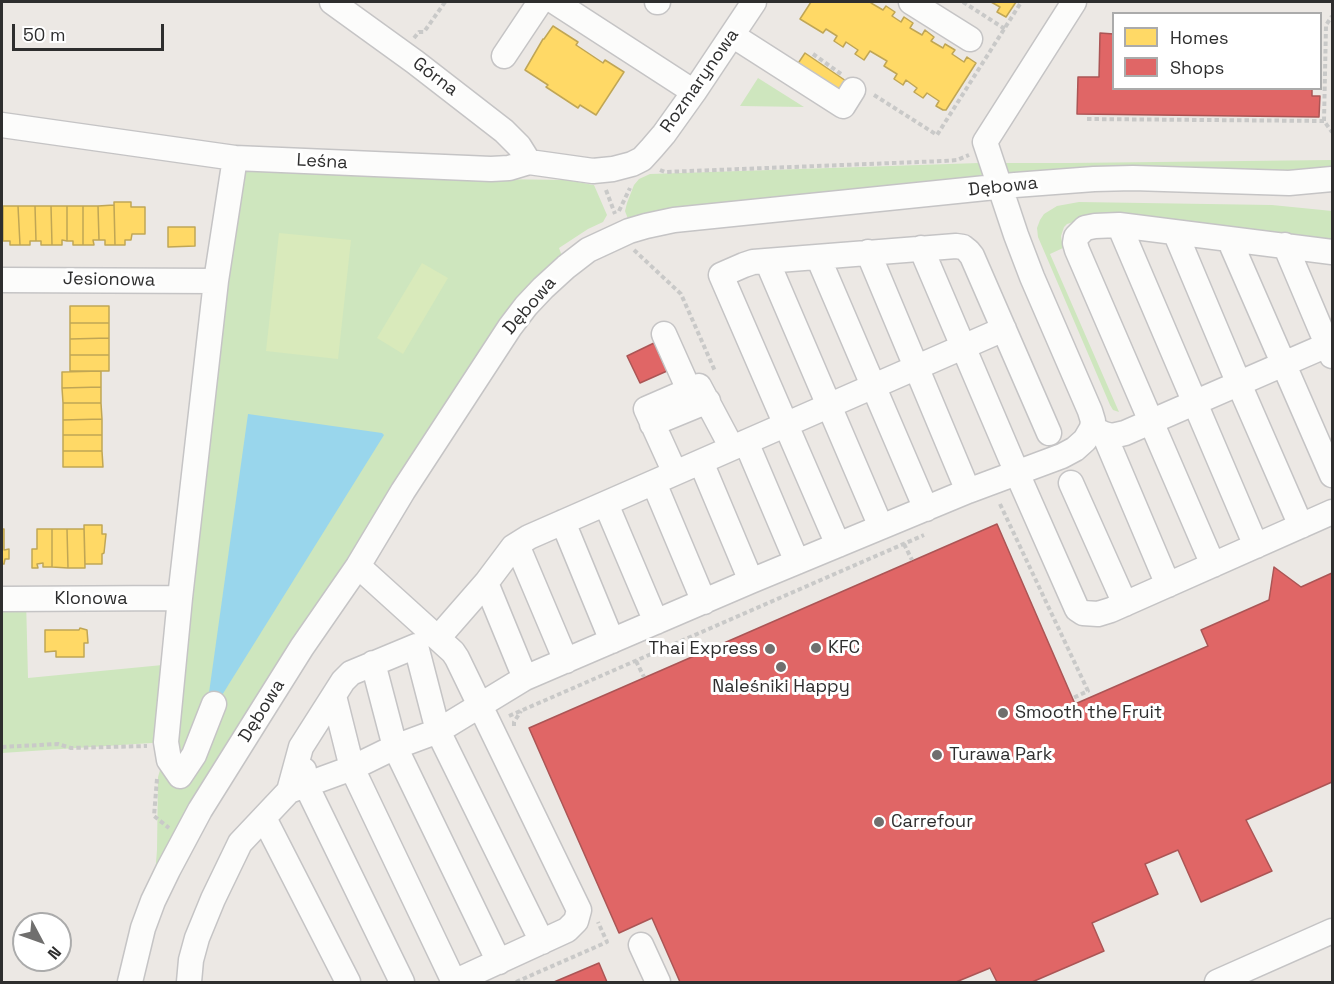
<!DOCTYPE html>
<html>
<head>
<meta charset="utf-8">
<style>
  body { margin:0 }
  #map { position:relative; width:1334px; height:984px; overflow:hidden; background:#ece8e4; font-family:"Space Grotesk",sans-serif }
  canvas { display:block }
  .frame { position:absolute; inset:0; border:3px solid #2e2e2e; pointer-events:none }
  .legend { position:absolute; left:1112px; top:12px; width:210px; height:78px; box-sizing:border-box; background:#fff; border:2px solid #ababab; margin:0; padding:8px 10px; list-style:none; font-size:18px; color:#2e2e2e }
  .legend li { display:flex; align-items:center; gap:12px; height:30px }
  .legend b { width:30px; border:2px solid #ababab }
  .north { position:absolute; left:12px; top:912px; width:60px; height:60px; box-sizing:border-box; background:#fff; border:2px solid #ababab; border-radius:50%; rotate:131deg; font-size:16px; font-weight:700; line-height:24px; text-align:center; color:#2e2e2e }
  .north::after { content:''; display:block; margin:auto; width:21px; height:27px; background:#706f6e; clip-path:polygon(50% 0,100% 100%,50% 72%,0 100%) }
  .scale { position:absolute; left:12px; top:24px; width:152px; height:27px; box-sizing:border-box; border:3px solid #2e2e2e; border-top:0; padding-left:8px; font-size:18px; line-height:21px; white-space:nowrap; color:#2e2e2e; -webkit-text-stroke:4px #fff; paint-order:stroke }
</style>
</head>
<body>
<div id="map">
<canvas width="1334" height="984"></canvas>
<div class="frame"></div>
<ul class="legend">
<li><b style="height:16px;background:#ffd966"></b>Homes</li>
<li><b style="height:16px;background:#e06666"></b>Shops</li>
</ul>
<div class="north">N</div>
<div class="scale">50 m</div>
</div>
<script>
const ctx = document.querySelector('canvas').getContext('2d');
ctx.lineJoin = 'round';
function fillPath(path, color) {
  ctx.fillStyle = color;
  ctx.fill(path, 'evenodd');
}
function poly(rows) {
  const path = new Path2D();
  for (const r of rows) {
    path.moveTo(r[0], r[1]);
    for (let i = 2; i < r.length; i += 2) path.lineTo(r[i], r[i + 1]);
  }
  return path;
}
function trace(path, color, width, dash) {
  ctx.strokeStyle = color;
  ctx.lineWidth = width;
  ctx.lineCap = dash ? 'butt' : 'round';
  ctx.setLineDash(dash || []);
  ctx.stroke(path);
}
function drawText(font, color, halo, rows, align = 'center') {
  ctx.font = font + ' "Space Grotesk",sans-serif';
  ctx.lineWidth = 6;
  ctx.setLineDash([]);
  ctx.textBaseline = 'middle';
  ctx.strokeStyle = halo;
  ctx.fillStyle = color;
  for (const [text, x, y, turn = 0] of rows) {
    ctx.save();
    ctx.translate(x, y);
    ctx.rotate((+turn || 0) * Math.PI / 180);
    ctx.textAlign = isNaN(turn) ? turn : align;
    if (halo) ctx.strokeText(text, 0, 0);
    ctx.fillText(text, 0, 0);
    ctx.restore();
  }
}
const green = poly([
  [758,78,804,107,740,106],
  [235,158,489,179,567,180,594,185,607,215,603,222,588,229,559,248,566,267,543,288,153,901,157,850,158,777,167,746,166,742,2,753,2,599,26,599,28,678,173,664],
  [1332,160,1332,179,1133,178,628,219,625,211,627,203,634,185,639,179,650,174,979,163,1070,163],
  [1079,202,1272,205,1332,211,1332,242,1080,220,1067,224,1064,227,1061,236,1063,248,1050,254,1119,412,1113,410,1110,405,1038,237,1037,228,1040,220,1044,214,1057,206]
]);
const pitch = poly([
  [279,233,351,240,338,359,266,351],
  [422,263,448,278,403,354,377,338]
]);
const water = poly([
  [248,414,382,433,384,435,219,700,208,700]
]);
const homes = poly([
  [811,2,872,2,871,3,883,10,886,6,895,12,892,16,901,22,904,17,913,23,910,28,922,35,925,30,934,37,931,41,943,48,945,44,955,50,952,54,964,62,967,57,976,63,946,110,943,110,936,106,939,101,927,93,923,98,914,92,917,88,906,80,903,85,894,79,897,74,884,66,887,61,870,51,864,60,855,54,858,50,846,42,843,47,834,41,837,36,826,29,823,33,800,19,811,2],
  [991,2,1016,2,1006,17,997,12,1000,7,991,2],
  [553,26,578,42,576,45,603,63,605,60,624,72,596,115,580,105,578,108,546,87,548,85,525,70,543,39,544,39,553,26],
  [805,53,849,83,842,94,797,65,805,53],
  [114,202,131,202,131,207,145,207,145,234,132,234,131,240,125,240,125,245,115,245,114,202],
  [114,205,115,245,105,245,105,240,99,240,98,206,114,205],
  [3,206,18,206,20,245,10,245,10,241,3,241,3,206],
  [18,206,35,206,36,241,30,241,30,245,20,245,18,206],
  [35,206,51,206,52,245,41,245,41,241,36,241,35,206],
  [51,206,67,206,67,241,62,240,62,245,52,245,51,206],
  [67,206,83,206,83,245,73,245,73,241,67,241,67,206],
  [83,206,98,206,99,240,93,240,94,245,83,245,83,206],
  [168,227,195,227,195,246,168,247,168,227],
  [70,306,109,306,109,323,70,323,70,306],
  [70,323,109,323,109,338,70,339,70,323],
  [109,338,109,355,70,355,70,339,109,338],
  [70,355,109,355,109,371,70,371,70,355],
  [101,371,101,387,62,388,62,372,101,371],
  [101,387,101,403,63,403,62,388,101,387],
  [63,403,101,403,102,419,63,420,63,403],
  [102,419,102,435,63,435,63,420,102,419],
  [63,435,102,435,102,451,63,451,63,435],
  [63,451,102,451,103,467,63,467,63,451],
  [84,525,102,525,102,534,106,534,104,553,102,554,102,564,85,564,84,525],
  [2,529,4,529,4,550,9,549,9,559,5,559,4,564,2,564,2,529],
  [37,529,52,529,52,567,43,567,43,563,37,564,38,568,32,568,32,549,37,549,37,529],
  [52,529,67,529,68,568,52,567,52,529],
  [67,529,84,529,85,568,68,568,67,529],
  [80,628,87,630,88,643,84,643,84,657,56,657,56,651,45,652,45,630,79,630,80,628]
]);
const shops = poly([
  [1100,33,1114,34,1114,88,1312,88,1312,96,1320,96,1319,117,1077,114,1078,77,1099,77,1100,33],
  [654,343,667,371,640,383,627,356,654,343],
  [997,524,1075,704,1208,646,1201,630,1269,600,1274,567,1301,587,1332,573,1332,782,1246,820,1272,871,1201,902,1178,850,1145,864,1158,894,1092,923,1104,951,1032,982,997,982,990,968,956,982,680,982,652,918,619,933,529,728,997,524],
  [599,963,607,982,554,982,599,963]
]);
const path = poly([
  [963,2,1005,29],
  [414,38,419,32,424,32,445,2],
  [813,54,841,74],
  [874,95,937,135,1020,4],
  [1087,119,1324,121,1332,132],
  [1324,121,1326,25,1332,16],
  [660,170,665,172,944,161,957,160,969,155],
  [606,190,615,214],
  [619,211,630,188],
  [634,250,681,294,715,371],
  [1000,504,1088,691,1073,698],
  [904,544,912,560],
  [636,661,644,677],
  [509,716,924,535],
  [514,726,514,722,521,711],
  [2,747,58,744,71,748,147,746],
  [157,779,154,816,169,828],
  [516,982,607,942,598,922]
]);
const minor = poly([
  [332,2,415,62,504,131,519,146,529,162],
  [555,2,694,92],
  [657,2,658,2],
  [911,2,970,39],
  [732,35,843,106,853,90],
  [504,56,540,2],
  [2,125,235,158,491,169,509,168,529,162,593,171,613,169,632,164,642,159,652,148,664,134,694,92,754,2],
  [1119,225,1256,546],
  [1175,232,1239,384,1301,526],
  [1229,239,1332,475],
  [1285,245,1332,356],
  [921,248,1017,473,1077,609,1083,613,1098,614,1111,610,1332,512],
  [868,252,968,491],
  [818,257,926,509],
  [767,261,881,527],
  [2,280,216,281],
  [664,334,689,390],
  [652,424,708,401],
  [1092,428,1104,434,1112,436,1125,433,1332,343],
  [1104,434,1168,585],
  [746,442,797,562],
  [701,462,751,581],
  [675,473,646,409,699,386,732,448],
  [654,483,704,602],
  [1071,483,1125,604],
  [606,504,656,622],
  [563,522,612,641],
  [517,545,566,661],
  [838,545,721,275,744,265,753,262,956,246,963,247,968,251,972,256,1049,433],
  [1213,565,1077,250,1075,243,1076,237,1085,228,1095,226,1119,225,1332,252],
  [358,566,453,652,457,658,579,910,576,921,567,930,454,982],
  [486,583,525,678],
  [2,599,180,598],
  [438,638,486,583,513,547,529,537,1004,329],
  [373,663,395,747,499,962],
  [334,696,352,768,454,982],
  [214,704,194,755,180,776,169,760,166,742,180,598,216,281,235,158],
  [304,770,306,785,402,982],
  [289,791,352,768,395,747,438,731,542,942],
  [264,818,348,982],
  [641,945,658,982],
  [130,982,143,928,153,901,168,870,200,810,255,722,302,647,358,566,403,491,510,327,526,306,543,288,566,267,588,250,629,231,646,226,674,220,1015,185,1094,179,1133,178,1289,183,1332,179],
  [189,982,191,960,197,938,213,899,240,843,289,791,301,747,343,681,351,673,416,646,438,731,525,678,751,581,968,491,1062,456,1075,449,1085,440,1092,428,1093,421,1090,411,1032,277,1016,235,985,142,1074,2],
  [1217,982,1332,931]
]);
const markers = [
  [816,648,6,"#706f6e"],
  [770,649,6,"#706f6e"],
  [781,667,6,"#706f6e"],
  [1003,713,6,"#706f6e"],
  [937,755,6,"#706f6e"],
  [879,822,6,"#706f6e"]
];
const streetNames = [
  ["Górna",435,77,37],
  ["Rozmarynowa",700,81,-55],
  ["Leśna",322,162,3],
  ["Dębowa",1003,187,-6],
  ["Jesionowa",109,280,1],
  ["Dębowa",530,306,-49],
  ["Klonowa",91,599],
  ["Dębowa",262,711,-58]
];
const poiNames = [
  ["KFC",828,648],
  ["Thai Express",758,649,"right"],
  ["Naleśniki Happy",781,687,"center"],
  ["Smooth the Fruit",1015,713],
  ["Turawa Park",949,755],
  ["Carrefour",891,822]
];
fillPath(green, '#cee6be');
fillPath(pitch, '#d9eabb');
fillPath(water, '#99d6ec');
fillPath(homes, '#ffd966');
trace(homes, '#c0a655', 1.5);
fillPath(shops, '#e06666');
trace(shops, '#ab5555', 1.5);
trace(minor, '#c5c4c5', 27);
trace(path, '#c9c9c8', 4, [4.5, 3]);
trace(minor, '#fcfcfb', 24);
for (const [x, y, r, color] of markers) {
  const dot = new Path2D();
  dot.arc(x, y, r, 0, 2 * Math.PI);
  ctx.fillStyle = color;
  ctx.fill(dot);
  trace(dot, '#fff', 2);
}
drawText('18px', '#2e2e2e', '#fff', streetNames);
drawText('18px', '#2e2e2e', '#fff', poiNames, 'left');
</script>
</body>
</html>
